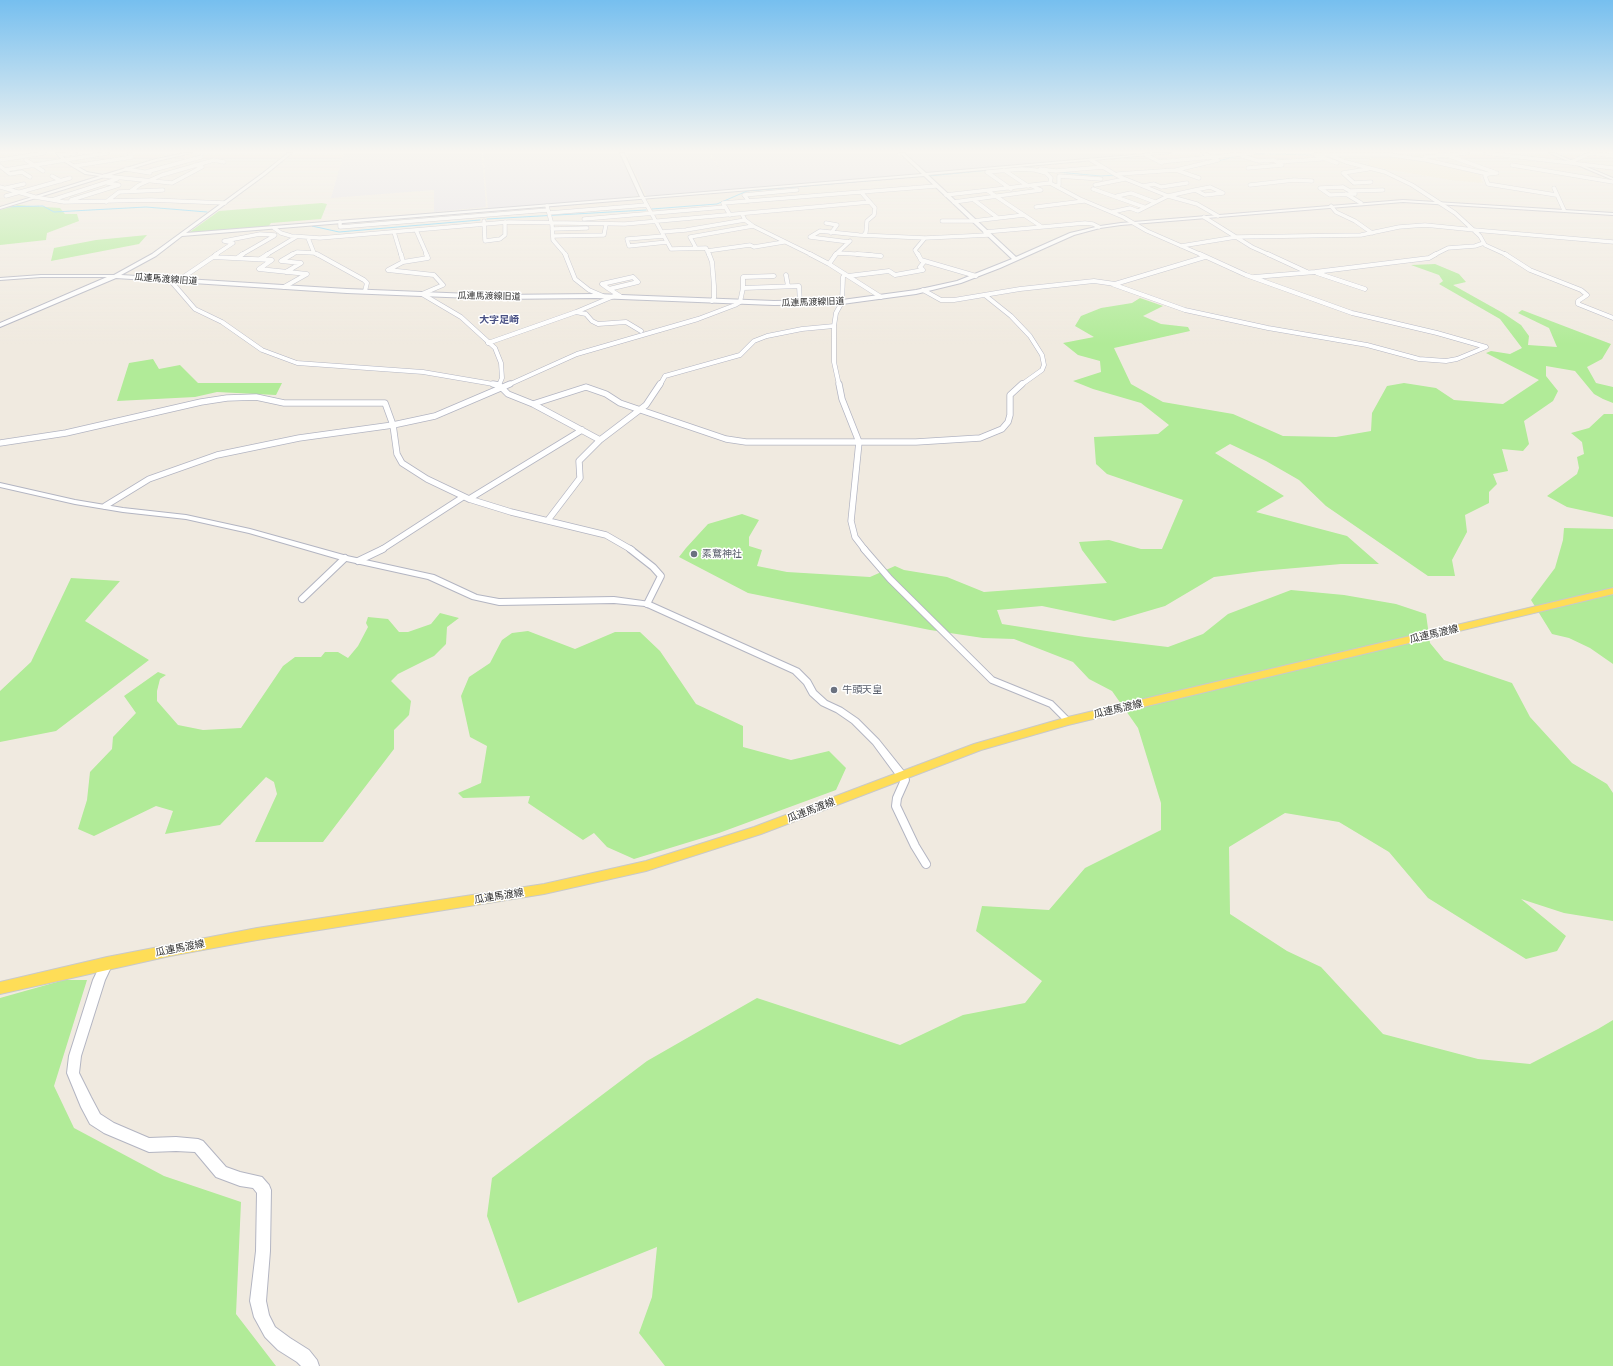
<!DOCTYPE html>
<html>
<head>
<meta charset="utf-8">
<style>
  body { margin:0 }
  canvas { display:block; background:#f0eae0 }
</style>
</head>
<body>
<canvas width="1613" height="1366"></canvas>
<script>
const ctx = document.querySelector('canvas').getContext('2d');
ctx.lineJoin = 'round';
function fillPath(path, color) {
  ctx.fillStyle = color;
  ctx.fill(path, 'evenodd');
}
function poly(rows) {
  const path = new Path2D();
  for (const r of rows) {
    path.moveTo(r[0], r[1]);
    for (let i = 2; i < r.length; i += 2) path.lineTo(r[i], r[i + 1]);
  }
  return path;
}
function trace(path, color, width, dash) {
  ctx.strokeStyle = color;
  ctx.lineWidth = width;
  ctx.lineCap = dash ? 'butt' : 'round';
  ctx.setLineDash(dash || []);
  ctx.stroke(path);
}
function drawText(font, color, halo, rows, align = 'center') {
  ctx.font = font + ' Ubuntu,"Noto Sans JP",sans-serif';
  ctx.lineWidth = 3;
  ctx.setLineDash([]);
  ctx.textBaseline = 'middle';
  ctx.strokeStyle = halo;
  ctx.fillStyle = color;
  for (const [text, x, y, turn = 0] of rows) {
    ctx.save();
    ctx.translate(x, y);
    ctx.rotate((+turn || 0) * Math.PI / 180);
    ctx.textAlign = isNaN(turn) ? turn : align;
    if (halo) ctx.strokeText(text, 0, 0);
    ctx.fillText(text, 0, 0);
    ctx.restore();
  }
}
const industrial = poly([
  [344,153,482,153,486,207,434,212,434,190,331,198],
  [483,153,619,153,638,196,488,210],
  [626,153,709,153,725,177,710,153,897,153,918,173,915,175,647,197],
  [906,153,1144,153,927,173]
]);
const education = poly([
  [1372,155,1427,162,1478,172,1483,183,1451,180,1367,166]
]);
const green = poly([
  [322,203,327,204,321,219,271,223,268,227,187,234,219,211],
  [18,205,60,208,65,214,77,214,79,221,47,233,46,240,0,245,0,210],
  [147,235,139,244,51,261,54,248,96,240],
  [1435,264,1459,274,1466,282,1453,285,1503,313,1521,325,1529,336,1528,345,1557,347,1549,328,1518,313,1522,310,1611,344,1602,359,1587,367,1596,383,1613,387,1613,403,1603,399,1594,394,1575,371,1546,366,1546,376,1558,391,1553,401,1524,421,1529,444,1523,451,1502,449,1508,471,1493,474,1497,484,1489,492,1489,503,1465,515,1467,532,1452,560,1455,576,1428,576,1326,506,1299,480,1266,461,1230,444,1215,453,1284,496,1256,512,1347,536,1379,564,1341,564,1261,571,1214,577,1165,606,1114,621,1042,606,997,610,1002,624,1085,637,1168,647,1203,634,1228,614,1291,590,1344,595,1396,604,1426,614,1430,643,1444,660,1512,683,1530,717,1572,763,1607,784,1613,793,1613,921,1564,913,1521,899,1566,936,1557,951,1526,959,1428,898,1389,852,1339,822,1285,813,1229,847,1230,914,1287,951,1321,967,1383,1034,1478,1059,1530,1064,1598,1029,1613,1020,1613,1366,665,1366,639,1333,652,1297,657,1247,518,1303,487,1216,492,1178,647,1061,757,998,900,1045,963,1015,1025,1003,1042,981,976,931,982,906,1049,910,1085,868,1161,830,1161,803,1138,728,1112,691,1089,679,1073,662,1014,639,983,638,930,630,748,593,679,557,686,548,708,524,742,514,759,520,749,537,749,546,762,550,757,566,787,572,870,577,895,566,904,570,947,577,984,592,1107,583,1082,550,1079,542,1109,540,1141,549,1162,549,1183,500,1107,474,1096,464,1094,437,1158,434,1169,425,1141,403,1093,389,1073,381,1101,372,1100,361,1078,355,1063,343,1094,337,1075,326,1081,316,1101,308,1132,303,1140,298,1163,306,1143,316,1161,324,1188,327,1190,331,1114,348,1131,384,1163,402,1233,414,1283,436,1336,437,1371,431,1372,413,1387,386,1404,383,1436,388,1454,400,1503,404,1539,380,1486,353,1491,351,1510,354,1522,348,1500,319,1439,284,1443,281,1439,275,1411,265],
  [153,359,159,369,180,365,198,383,282,383,276,395,217,392,195,397,117,401,129,363],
  [1604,414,1613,414,1613,517,1567,507,1547,496,1577,474,1579,468,1577,457,1584,454,1582,442,1571,433,1589,428],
  [1564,528,1613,529,1613,664,1590,648,1569,638,1552,634,1531,600,1555,568,1563,540],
  [71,578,120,581,85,621,149,660,56,731,0,742,0,691,31,662],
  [440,613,459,618,447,627,446,644,434,656,398,674,391,681,411,701,409,715,394,730,394,749,323,842,255,842,277,794,274,782,266,777,220,825,165,834,173,811,156,806,94,836,78,829,87,800,90,772,112,749,113,737,136,713,124,696,158,672,166,675,160,679,157,691,157,701,178,725,203,730,241,728,283,666,295,657,321,657,325,652,338,652,348,658,358,646,368,627,366,623,368,617,388,619,399,632,408,632,431,624],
  [528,631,575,649,615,632,640,632,660,651,696,704,743,726,743,747,791,760,829,751,846,768,836,790,719,833,634,859,607,847,594,833,583,840,528,803,530,796,463,798,458,793,481,783,487,746,470,737,461,696,469,677,490,663,502,640,512,633],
  [64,980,87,980,54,1086,74,1128,164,1176,241,1202,236,1314,276,1366,0,1366,0,998]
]);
const stream = poly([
  [1251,154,1264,154],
  [1270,154,1311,155],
  [1218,161,1238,156],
  [1185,169,1201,166],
  [1057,172,1101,176,1116,175],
  [1139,174,1150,173],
  [929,176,989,170],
  [0,207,43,206,54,212,146,207,207,212],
  [652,209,717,204,747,191,923,176],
  [487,219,646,210],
  [312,226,339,232,480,220]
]);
const streetFar4 = poly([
  [1324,153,1346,162,1385,172,1412,185,1455,213,1480,236,1485,245,1507,255],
  [1441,153,1494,172],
  [1486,153,1613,168],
  [60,155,75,153],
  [1146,155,1162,163],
  [1329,155,1315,155,1337,163],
  [1331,155,1391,155,1426,160,1488,174,1497,173],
  [1242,156,1259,161,1274,160,1280,164],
  [1425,157,1467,153],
  [0,160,44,153],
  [26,160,43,171],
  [1091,160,1118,176,1168,196,1197,204,1218,216],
  [1159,162,1253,153],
  [1277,162,1321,159],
  [1571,162,1591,153,1613,156],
  [1512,165,1613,182],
  [0,166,10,174,22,172,30,177],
  [75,166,132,157,129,153],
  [1248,168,1282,165],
  [126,169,150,173],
  [1040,169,1056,171,1103,167],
  [1368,169,1343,173,1354,183,1371,182],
  [5,170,107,153],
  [1004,170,1028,186],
  [1176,170,1199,178],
  [146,172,201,157],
  [1118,174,1176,170,1218,160,1203,153],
  [1488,174,1485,176,1488,184,1556,195],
  [52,176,61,181],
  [104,176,172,183,202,167,195,165],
  [1095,185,1125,179],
  [1250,185,1294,180,1312,181],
  [1056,186,1059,185,1059,176,1101,179],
  [1143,186,1154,184,1161,187,1187,183],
  [0,187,35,197,64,202,151,200,225,203],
  [1210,187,1223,193,1205,195,1195,190,1210,187],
  [1343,187,1355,194,1330,195,1320,188,1343,187],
  [6,188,24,184],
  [1554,188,1564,210],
  [1011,189,987,172,1022,169,1035,170,1046,173,1051,178,1050,183],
  [1093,189,1144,207],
  [131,191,139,185,162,175,214,160,224,162],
  [1351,191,1383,190],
  [861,192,875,208,874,215,867,221,866,232,864,235],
  [1346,194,1361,203],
  [946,195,1050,183,1080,199,1123,217,1147,231,1202,255],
  [6,196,70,178],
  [1117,196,1131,193,1155,202],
  [643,198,671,249,706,248,709,255],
  [52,200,117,179],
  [71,200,119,185,107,183],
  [974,200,998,218],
  [749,201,744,195,797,190],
  [106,202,119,192,163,190],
  [954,202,1041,190,1032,186],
  [547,206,552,225,553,240,566,255],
  [1331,206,1336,212,1355,221,1372,233],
  [1036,207,1084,201],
  [1112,212,1130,208,1138,211,1168,196,1195,190],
  [549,213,647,205],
  [742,214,745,220,753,226,812,255],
  [730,215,723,203,936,186],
  [1204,217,1252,247,1270,255],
  [584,219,725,207],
  [484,221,485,241,500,239,505,235,505,222],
  [942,221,973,221,1024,215],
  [340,222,340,227,548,210],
  [826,223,837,225,831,233],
  [1042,227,1085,223,1093,224,1099,227],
  [274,228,281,233,291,236,320,238,509,222,625,224,870,202],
  [552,229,587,228],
  [416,230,427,255],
  [1474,230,1613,242],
  [394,232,401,255],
  [662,232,686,230,745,220],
  [985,232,1042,227,988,191],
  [553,236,604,235,606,224],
  [664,236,627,239,629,246,667,242],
  [308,238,314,253,318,255],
  [849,242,810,237,820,231,859,235,925,238,989,235],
  [233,243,224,241,260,234,275,235],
  [1181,246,1236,237,1361,235,1399,227,1425,225,1475,230],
  [696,248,690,237,753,226],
  [707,251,750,245,754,247,784,242],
  [837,253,872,255],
  [215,255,233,243],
  [241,255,274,236],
  [266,255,296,237],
  [291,255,297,252,314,253],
  [835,255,850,241],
  [918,255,915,250,925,238],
  [1434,255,1448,248,1475,246,1484,243]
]);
const streetFar3 = poly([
  [317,254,364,280,367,283,365,291],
  [401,254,403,262,388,270,434,275,443,285,422,294],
  [565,254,575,279,589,290,603,296],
  [709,254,712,262,714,286,714,298,712,301],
  [810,254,829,264,881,297],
  [857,254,881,256],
  [918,254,921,260,976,276],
  [1268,254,1307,272],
  [1505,254,1530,270,1581,290,1587,295,1578,301,1578,304,1613,318],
  [213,257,217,254],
  [237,258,243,254],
  [260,259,268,254],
  [403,262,428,258,426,254],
  [829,264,836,254],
  [286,272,301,263,281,261,293,254],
  [1317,273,1365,289],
  [786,275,788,286],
  [848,276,889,271,895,275,923,270,920,267,924,262],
  [633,277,638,282,609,289,602,284,633,277],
  [1254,277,1315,272,1429,258,1436,254],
  [170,280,195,309,222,322,262,350,297,363,423,372,499,385],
  [179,280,213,257,272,260,259,269,307,274,284,287],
  [1112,284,1185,310,1268,328,1367,345,1419,359,1446,361,1457,359,1486,347,1437,333,1352,313,1246,275,1200,254],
  [743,288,743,277,774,276],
  [609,289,620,296],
  [923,290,941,300,954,300,1020,289,1094,281,1115,284,1205,257],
  [422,294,461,317,495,348,501,363,502,378,499,385],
  [986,296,1011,316,1030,336,1042,355,1044,365,1042,370,1021,385],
  [576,312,586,314,592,321,598,324,626,322,641,331],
  [488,343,576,312,614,296],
  [508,385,577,354,698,319,735,305,740,302,743,288,799,286,800,303],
  [660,385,665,376,740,355,754,341,767,336,802,329,834,326],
  [839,385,834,362,834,326,836,313,842,302,843,277,845,274]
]);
const streetFar2 = poly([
  [493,384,499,385,508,394,533,404,600,440],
  [839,384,842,399,859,442,851,521,855,537,865,550],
  [533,404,586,387,606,394,620,403,726,439,746,442,916,442,980,438,1002,429,1008,422,1010,415,1010,395,1022,384],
  [0,443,66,433,201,402,227,398,256,397,284,403,385,403,393,425,397,454,402,463,427,479,469,499,511,512,606,535,632,550],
  [469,499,582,430],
  [105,506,149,479,217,455,299,438,393,425,435,416,510,384],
  [548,520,580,478,579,461,600,440,646,405,660,384],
  [381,550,463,497]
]);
const streetFar1 = poly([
  [630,549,653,567,661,576,647,604],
  [864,549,890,579,992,680,1051,704,1068,721],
  [358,561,383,549],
  [302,599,345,558]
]);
const street = poly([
  [902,775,905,780,897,798,896,806,915,846,926,864]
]);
const secondary = poly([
  [56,153,60,153,65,159,87,172,103,175,156,159,185,153,192,153,157,161,0,209,0,207,100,176,85,174,63,161,56,153],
  [288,153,292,153,265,175,186,233,640,197,620,153,624,153,644,197,922,174,900,153,904,153,926,173,1156,153,1171,153,928,175,1016,257,1070,233,1100,226,1121,223,1403,200,1613,213,1613,215,1403,202,1121,225,1100,228,1074,235,1000,268,961,283,916,294,842,304,774,305,596,298,496,299,347,293,116,278,0,327,0,323,107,277,41,277,0,280,0,278,41,275,114,275,152,254,263,173,288,153],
  [924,176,1012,259,957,281,916,290,842,300,774,301,596,294,496,295,347,289,121,275,156,256,182,236,924,176],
  [1549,153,1554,153,1613,178,1613,180,1549,153],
  [0,483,75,500,123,508,186,515,250,529,347,556,434,575,477,595,499,599,614,597,650,602,799,669,810,680,816,691,827,701,842,708,858,719,879,740,907,775,906,778,898,778,873,744,852,723,836,712,821,705,810,695,804,684,793,673,645,606,614,603,499,605,472,599,428,579,342,560,249,533,186,519,123,512,75,504,0,487,0,483],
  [107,958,111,959,113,963,105,980,81,1056,79,1073,91,1097,100,1114,114,1123,149,1138,176,1137,198,1139,203,1141,226,1167,240,1172,262,1177,269,1185,271,1190,270,1251,266,1301,269,1315,275,1327,290,1338,309,1350,317,1360,319,1366,301,1366,297,1362,278,1350,265,1337,254,1317,250,1301,256,1251,257,1193,253,1188,240,1186,216,1177,195,1152,176,1151,149,1152,104,1133,90,1124,81,1107,67,1073,69,1056,93,980,103,959,107,958]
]);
const primary = poly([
  [1613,588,1613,594,1068,725,981,750,761,834,646,871,544,894,257,940,170,956,0,994,0,982,107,957,257,928,544,884,646,861,754,827,974,744,1068,717,1613,588]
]);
const markers = [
  [694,554,4,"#6b7280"],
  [834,690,4,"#6b7280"]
];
const farStreetnames = [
  ["瓜連馬渡線旧道",166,279,4],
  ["瓜連馬渡線旧道",489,296,1],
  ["瓜連馬渡線旧道",813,302,-2]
];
const farQuarternames = [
  ["大字足崎",499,320]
];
const worshipNames = [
  ["素鵞神社",702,554],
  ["牛頭天皇",842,690]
];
const streetNames = [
  ["瓜連馬渡線",1434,634,-13],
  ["瓜連馬渡線",1118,709,-13],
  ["瓜連馬渡線",811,810,-21],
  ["瓜連馬渡線",499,896,-9],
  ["瓜連馬渡線",180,948,-11]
];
fillPath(industrial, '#e3e0e8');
fillPath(education, '#f2e8ce');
fillPath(green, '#b1eb98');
trace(stream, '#6bcffa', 1);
trace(streetFar4, '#b3b5c2', 4.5);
trace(streetFar3, '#b3b5c2', 5);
trace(streetFar2, '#b3b5c2', 7);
trace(streetFar1, '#b3b5c2', 8);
trace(street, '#b3b5c2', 10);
trace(secondary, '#b3b5c2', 2);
trace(primary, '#c9c9c9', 2);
trace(streetFar4, '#fff', 3.5);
trace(streetFar3, '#fff', 4);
trace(streetFar2, '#fff', 5.5);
trace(streetFar1, '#fff', 6);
trace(street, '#fff', 8);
fillPath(secondary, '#fff');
fillPath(primary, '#fedd57');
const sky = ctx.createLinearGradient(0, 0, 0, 344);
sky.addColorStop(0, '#76bfef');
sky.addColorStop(0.44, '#f8f6f1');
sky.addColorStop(1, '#f8f6f100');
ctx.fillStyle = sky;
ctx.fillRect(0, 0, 1613, 344);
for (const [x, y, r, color] of markers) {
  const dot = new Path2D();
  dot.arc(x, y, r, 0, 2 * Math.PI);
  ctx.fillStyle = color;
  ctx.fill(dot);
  trace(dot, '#fff', 1.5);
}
drawText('9px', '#2e2e2e', '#fff', farStreetnames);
drawText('bold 10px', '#495184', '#fff', farQuarternames);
drawText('10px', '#5b616d', '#fff', worshipNames, 'left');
drawText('10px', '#2e2e2e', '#fff', streetNames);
</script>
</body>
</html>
